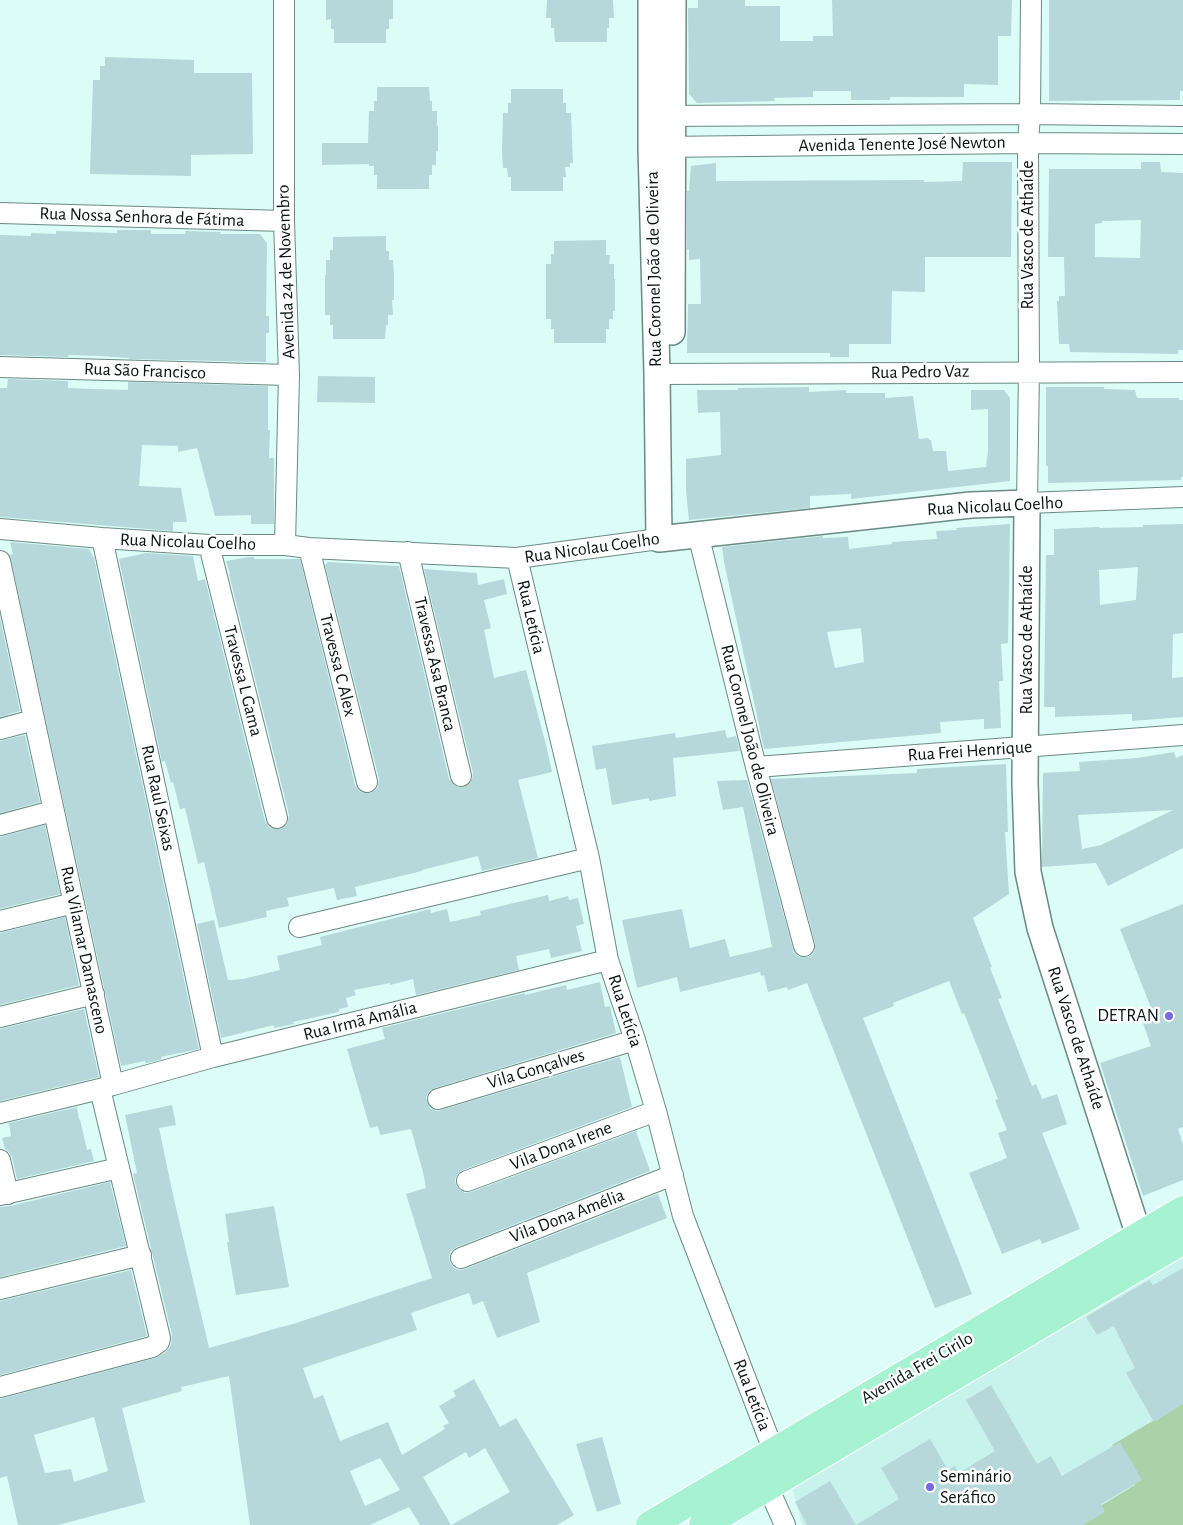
<!DOCTYPE html>
<html>
<head>
<meta charset="utf-8">
<style>
  body { margin:0 }
  canvas { display:block; background:#dbfcf7 }
</style>
</head>
<body>
<canvas width="1183" height="1525"></canvas>
<script>
const ctx = document.querySelector('canvas').getContext('2d');
ctx.lineJoin = 'round';
function fillPath(path, color) {
  ctx.fillStyle = color;
  ctx.fill(path, 'evenodd');
}
function poly(rows) {
  const path = new Path2D();
  for (const r of rows) {
    path.moveTo(r[0], r[1]);
    for (let i = 2; i < r.length; i += 2) path.lineTo(r[i], r[i + 1]);
  }
  return path;
}
function trace(path, color, width, dash) {
  ctx.strokeStyle = color;
  ctx.lineWidth = width;
  ctx.lineCap = dash ? 'butt' : 'round';
  ctx.setLineDash(dash || []);
  ctx.stroke(path);
}
function drawText(font, color, halo, rows, align = 'center') {
  ctx.font = font + ' "Alegreya Sans",sans-serif';
  ctx.lineWidth = 5;
  ctx.setLineDash([]);
  ctx.textBaseline = 'middle';
  ctx.strokeStyle = halo;
  ctx.fillStyle = color;
  for (const [text, x, y, turn = 0] of rows) {
    ctx.save();
    ctx.translate(x, y);
    ctx.rotate((+turn || 0) * Math.PI / 180);
    ctx.textAlign = isNaN(turn) ? turn : align;
    if (halo) ctx.strokeText(text, 0, 0);
    ctx.fillText(text, 0, 0);
    ctx.restore();
  }
}
const built = poly([
  [1183,1255,1183,1403,1112,1445,1135,1485,1075,1525,802,1525,792,1486]
]);
const green = poly([
  [1183,1403,1183,1525,1075,1525,1087,1514,1135,1485,1112,1445]
]);
const building = poly([
  [326,0,393,0,393,19,389,19,389,29,386,29,386,43,334,43,334,29,331,29,331,19,326,20],
  [547,0,613,0,614,18,609,18,609,28,607,28,607,42,555,42,554,28,551,28,551,18,546,18],
  [698,0,745,0,745,6,780,6,780,41,813,41,813,36,833,36,832,0,1012,0,1011,36,998,36,998,85,964,84,964,97,890,97,890,100,851,100,851,91,813,91,813,97,774,98,775,101,697,103,689,94,688,8,698,8],
  [1049,0,1183,0,1183,91,1180,91,1180,100,1049,101],
  [105,57,194,60,194,73,252,73,253,154,191,155,191,176,90,174,93,80,100,80,100,66,105,66],
  [377,87,429,87,430,101,432,101,432,111,437,111,437,126,438,126,438,151,436,151,436,165,432,165,432,175,429,175,429,189,377,189,377,175,374,175,374,166,369,166,369,164,322,165,322,143,368,143,369,111,374,111,374,101,377,101],
  [511,89,563,89,563,103,566,103,566,113,571,113,573,163,570,163,570,167,565,167,566,177,563,177,563,191,511,191,511,177,508,177,507,168,503,168,502,152,503,113,508,113,508,103,511,103],
  [963,162,1012,162,1011,257,925,257,925,292,892,291,891,344,849,344,849,357,830,357,830,353,687,353,688,304,701,304,700,259,689,260,689,249,687,250,687,191,689,191,691,166,716,163,716,181,924,180,924,182,962,181],
  [1141,162,1160,162,1161,172,1183,173,1183,350,1178,350,1178,354,1070,352,1069,344,1059,344,1057,301,1059,301,1059,296,1065,296,1064,257,1048,257,1049,169,1141,169],
  [1141,220,1140,258,1095,257,1095,224,1102,223,1102,221],
  [117,230,151,230,151,234,185,234,186,231,221,232,220,234,260,234,267,243,266,316,269,316,269,333,266,333,266,362,129,359,129,358,100,356,69,355,68,357,0,355,0,235,31,236,31,233,56,234,56,231,117,233],
  [386,236,386,251,389,251,389,260,393,260,394,276,394,300,392,300,393,315,388,315,388,325,386,325,385,339,333,339,333,325,330,325,330,315,325,315,325,275,326,275,326,260,330,260,330,250,333,250,333,237],
  [606,240,606,255,610,255,609,264,614,264,614,279,615,279,615,311,613,311,613,319,609,319,609,329,606,329,606,343,554,343,554,329,551,329,551,319,546,319,546,264,551,264,551,254,554,254,554,241],
  [318,376,375,377,375,403,317,402],
  [8,379,68,381,68,388,94,389,128,390,128,382,268,386,268,430,270,430,269,458,274,458,274,524,251,524,251,515,215,516,197,448,178,452,178,446,142,445,139,486,181,488,187,522,173,522,173,531,0,517,0,388,7,388],
  [809,387,809,392,846,390,846,393,885,393,885,398,913,396,919,439,928,438,929,440,931,440,933,451,946,451,948,471,986,467,988,451,988,409,971,410,971,390,1004,390,1010,398,1010,481,851,499,851,494,810,496,810,508,689,520,686,491,686,459,721,455,720,412,698,413,697,390,738,390,738,388],
  [1046,387,1104,387,1104,389,1135,390,1137,398,1179,398,1179,400,1183,400,1183,477,1181,477,1181,480,1048,483,1048,466,1046,466],
  [1010,524,1008,643,1001,644,1003,681,999,681,1001,728,984,729,984,719,940,722,941,733,764,749,724,562,722,547,823,536,823,538,848,537,849,549,892,544,892,542,937,539,936,531,957,530,956,528],
  [861,628,864,662,835,668,827,632],
  [1183,524,1183,633,1173,634,1172,678,1183,677,1183,717,1132,721,1132,714,1055,717,1055,707,1044,707,1046,555,1054,555,1054,529,1099,527,1100,528,1143,527,1143,525],
  [1138,567,1136,600,1100,605,1099,570],
  [10,542,89,549,94,558,199,1049,161,1057,162,1059,148,1063,146,1063,145,1061,121,1066,10,555,13,554],
  [146,553,193,556,198,581,205,579,265,821,269,827,274,829,280,829,286,826,288,821,289,815,229,574,230,574,226,561,249,557,254,557,254,559,300,559,355,785,359,791,364,793,370,793,376,790,378,785,379,779,325,565,328,562,399,566,449,779,453,784,458,787,464,787,469,784,472,779,473,773,424,569,477,573,478,585,504,579,507,594,484,600,491,628,484,630,494,678,526,670,546,745,552,772,518,780,538,858,482,871,478,856,422,870,422,871,355,887,357,896,337,900,334,888,287,898,289,906,266,911,267,917,219,928,204,862,198,864,185,808,180,809,173,782,171,783,165,761,162,762,119,559],
  [0,617,20,711,0,717],
  [725,730,727,738,736,736,740,751,673,758,676,796,649,801,649,798,612,805,606,768,596,770,592,746,675,733,676,738],
  [25,735,40,802,0,813,0,741],
  [1174,752,1176,758,1183,755,1183,848,1108,886,1096,863,1042,867,1043,773,1080,771,1079,762,1137,758],
  [1173,810,1101,845,1082,849,1078,815],
  [1006,764,1008,832,1005,832,1009,894,973,918,992,967,990,968,1002,998,998,999,1032,1086,1036,1084,1042,1099,1057,1094,1067,1124,1042,1133,1080,1229,1042,1244,1040,1239,1002,1254,969,1173,1007,1158,998,1133,1007,1130,995,1100,998,1099,964,1013,962,1014,949,981,893,1003,894,1006,863,1018,972,1294,935,1308,807,983,788,990,787,987,768,992,764,975,761,976,760,972,680,992,677,977,637,988,622,920,682,909,690,948,725,939,730,957,772,947,743,807,723,810,717,781,747,780,793,949,795,954,800,957,808,957,813,954,815,950,815,943,771,779,917,773,917,769],
  [45,825,60,894,0,909,0,837],
  [548,895,549,901,568,896,569,900,578,898,584,924,576,926,582,951,551,958,549,949,516,956,519,970,416,995,413,979,390,985,390,983,354,990,356,995,346,998,348,1007,339,1009,339,1012,293,1022,294,1024,274,1028,274,1025,221,1038,197,924,214,920,228,980,243,979,280,970,277,956,322,945,320,937,430,909,431,913,447,909,450,922,481,915,480,911],
  [1183,904,1183,1127,1178,1129,1183,1144,1183,1180,1143,1196,1100,1063,1151,1046,1143,1023,1155,1018,1120,929],
  [65,917,79,985,0,1005,0,933],
  [600,982,605,1007,610,1006,616,1033,435,1088,429,1091,426,1097,427,1102,430,1108,436,1111,441,1110,620,1057,632,1107,463,1170,458,1174,455,1179,456,1185,460,1190,465,1193,471,1192,636,1131,650,1171,457,1247,451,1251,449,1257,450,1262,454,1268,460,1270,465,1269,658,1194,667,1218,527,1273,540,1322,497,1338,483,1301,473,1305,469,1293,411,1313,417,1330,303,1368,314,1399,323,1395,340,1441,388,1422,402,1455,445,1429,443,1426,449,1423,439,1406,456,1396,453,1391,474,1379,500,1427,516,1418,574,1515,557,1525,451,1525,510,1492,485,1448,469,1458,466,1452,423,1477,451,1525,420,1525,409,1507,370,1525,250,1525,229,1376,181,1387,182,1391,122,1408,145,1502,58,1525,18,1525,7,1476,0,1478,0,1399,155,1358,166,1352,171,1345,172,1335,133,1174,137,1173,125,1115,172,1105,176,1125,159,1128,173,1195,209,1348,234,1341,274,1329,293,1324,432,1278,406,1194,426,1188,423,1172,411,1129,380,1135,378,1126,370,1128,347,1049,385,1039,382,1028,525,993,525,995,566,985,567,990],
  [94,1417,108,1471,74,1482,71,1469,45,1473,34,1435],
  [380,1458,400,1490,365,1506,350,1471],
  [84,1009,99,1077,0,1101,0,1029],
  [77,1107,79,1120,80,1119,87,1150,91,1149,94,1161,17,1179,12,1157,9,1152,5,1149,2,1138,11,1136,9,1123],
  [110,1182,126,1246,0,1277,0,1207,10,1206],
  [274,1206,289,1287,236,1295,227,1242,229,1242,225,1214],
  [1183,1268,1183,1404,1154,1422,1126,1373,1135,1368,1114,1326,1097,1335,1086,1317,1149,1280,1153,1285],
  [131,1270,147,1336,0,1375,0,1301],
  [991,1385,1037,1464,1051,1456,1062,1476,1120,1442,1142,1480,1101,1504,1105,1512,1083,1525,807,1525,795,1502,830,1481,856,1525,899,1499,881,1468,930,1439,948,1470,955,1466,959,1473,995,1451,966,1400],
  [602,1437,621,1504,597,1512,576,1444]
]);
const minor = poly([
  [284,0,284,221,289,375,285,545],
  [1031,0,1030,114,1028,143,1029,371,1027,503,1183,497],
  [658,116,1030,114,1183,116],
  [658,147,1028,143,1183,144],
  [0,213,284,221],
  [0,367,289,375],
  [657,374,1183,372],
  [0,529,102,538,209,545,285,545,309,548,517,558,659,539],
  [698,534,756,767,804,946],
  [102,538,213,1057],
  [209,545,277,818],
  [309,548,367,782],
  [408,552,461,776],
  [517,558,589,858,608,960,635,1040,656,1111,683,1216,774,1452,780,1464],
  [0,561,113,1085,100,1089,160,1338,159,1342,152,1347,0,1387],
  [0,729,34,720],
  [756,767,1183,735],
  [0,825,53,811],
  [0,921,74,903],
  [299,927,589,858],
  [0,1017,94,994],
  [113,1085,213,1057,608,960],
  [438,1099,635,1040],
  [0,1113,100,1089],
  [0,1160,8,1194],
  [467,1181,656,1111],
  [0,1195,119,1168],
  [461,1258,673,1175],
  [0,1289,141,1255],
  [770,1473,768,1487,785,1525]
]);
const tertiary = poly([
  [651,0,651,147,657,374,659,539,971,505,1027,503,1025,783,1028,872,1040,928,1139,1236,1147,1253],
  [672,332,673,0]
]);
const primary = poly([
  [650,1525,1183,1210],
  [703,1525,1183,1240]
]);
const markers = [
  [1169,1016,5,"#7769e4"],
  [930,1487,5,"#7769e4"]
];
const streetNames = [
  ["Avenida Tenente José Newton",902,144,-1],
  ["Rua Nossa Senhora de Fátima",142,217,2],
  ["Rua Vasco de Athaíde",1028,235,-90],
  ["Rua Coronel João de Oliveira",654,269,-91],
  ["Avenida 24 de Novembro",286,272,-92],
  ["Rua São Francisco",145,371,2],
  ["Rua Pedro Vaz",920,372,-1],
  ["Rua Nicolau Coelho",995,506,-3],
  ["Rua Nicolau Coelho",188,542,2],
  ["Rua Nicolau Coelho",592,548,-8],
  ["Rua Letícia",531,617,77],
  ["Rua Vasco de Athaíde",1027,640,-90],
  ["Travessa Asa Branca",435,664,77],
  ["Travessa C Alex",338,665,76],
  ["Travessa L Gama",243,681,76],
  ["Rua Coronel João de Oliveira",750,740,76],
  ["Rua Frei Henrique",970,751,-4],
  ["Rua Raul Seixas",158,798,78],
  ["Rua Vilamar Damasceno",84,950,78],
  ["Rua Letícia",625,1011,72],
  ["Rua Irmã Amália",360,1021,-14],
  ["Rua Vasco de Athaíde",1076,1038,72],
  ["Vila Gonçalves",536,1069,-17],
  ["Vila Dona Irene",561,1146,-21],
  ["Vila Dona Amélia",567,1216,-21],
  ["Avenida Frei Cirilo",917,1368,-30],
  ["Rua Letícia",752,1395,69]
];
const poiNames = [
  ["DETRAN",1159,1016],
  ["Seminário",940,1477,"left"],
  ["Seráfico",940,1498,"left"]
];
fillPath(built, '#c8f2ec');
fillPath(green, '#abd1a9');
fillPath(building, '#b6d8db');
trace(minor, '#6b8a85', 22);
trace(tertiary, '#6b8a85', 28);
trace(primary, '#fff', 30);
trace(minor, '#fff', 20);
trace(tertiary, '#fff', 25);
trace(primary, '#a7f2d3', 28);
for (const [x, y, r, color] of markers) {
  const dot = new Path2D();
  dot.arc(x, y, r, 0, 2 * Math.PI);
  ctx.fillStyle = color;
  ctx.fill(dot);
  trace(dot, '#fff', 2);
}
drawText('18px', '#071311', '#fff', streetNames);
drawText('18px', '#071311', '#fff', poiNames, 'right');
</script>
</body>
</html>
